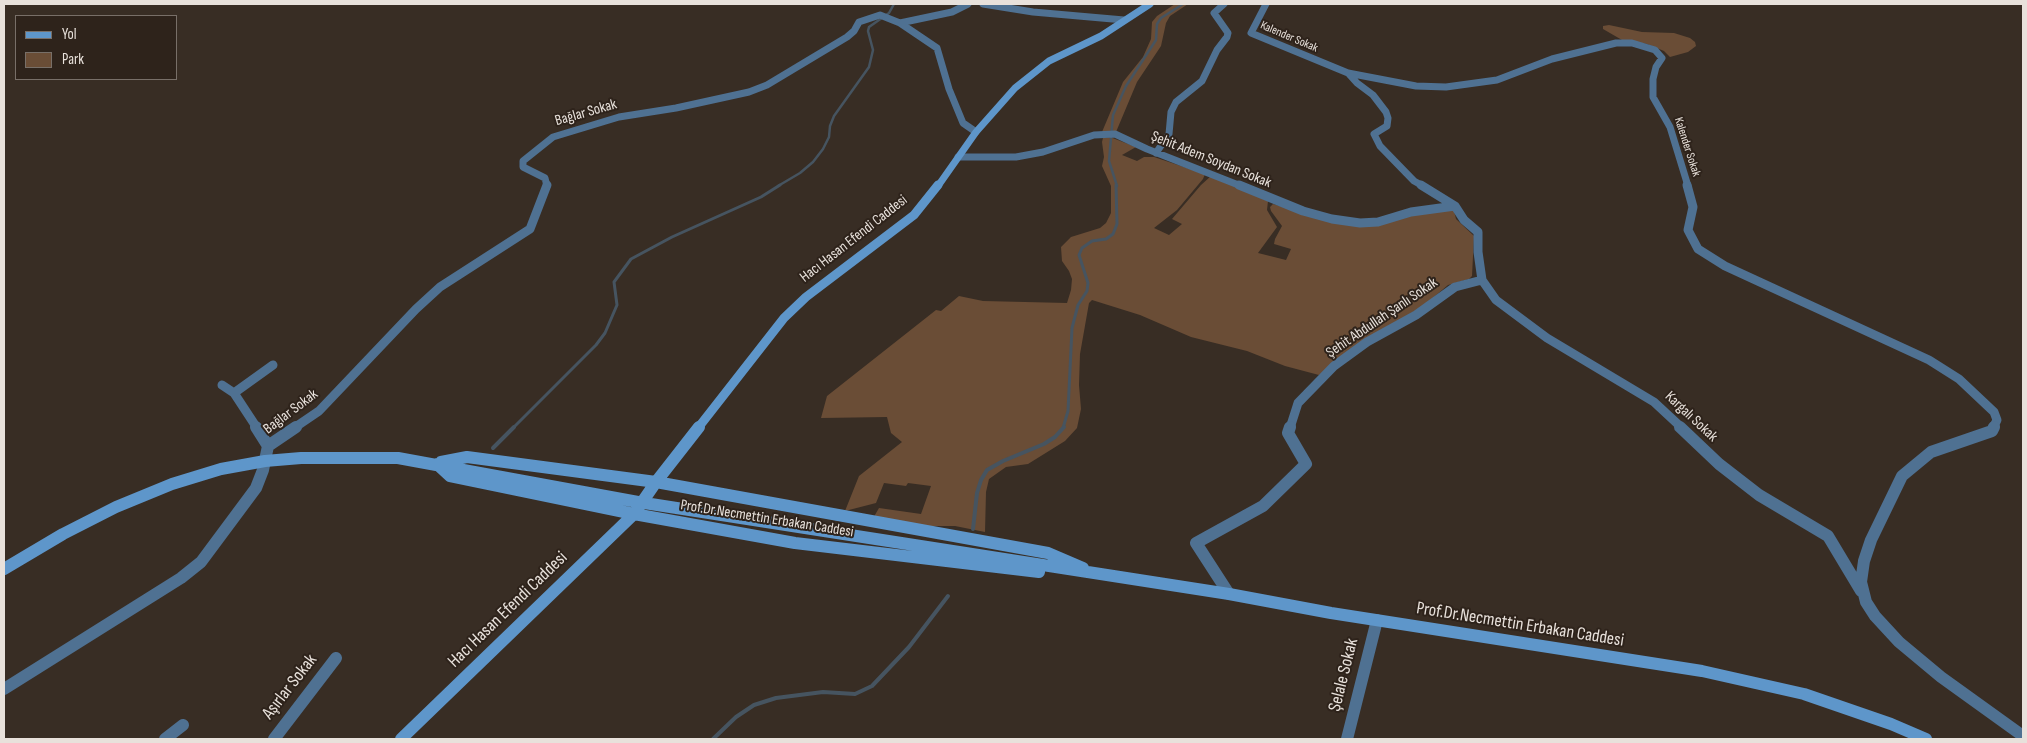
<!DOCTYPE html>
<html>
<head>
<meta charset="utf-8">
<style>
  body { margin:0 }
  #map { position:relative; width:2027px; height:743px; overflow:hidden; background:#382d24; font-family:"Sofia Sans Condensed",sans-serif }
  canvas { display:block }
  .frame { position:absolute; inset:0; border:5px solid #e8e1db; pointer-events:none }
  .legend { position:absolute; left:15px; top:15px; width:162px; height:65px; box-sizing:border-box; background:#2e231b; border:1px solid #786f68; margin:0; padding:6px 9px; list-style:none; font-size:15px; color:#e8e1db }
  .legend li { display:flex; align-items:center; gap:10px; height:25px }
  .legend b { width:25px; border:1px solid #786f68 }
</style>
</head>
<body>
<div id="map">
<canvas width="2027" height="743"></canvas>
<div class="frame"></div>
<ul class="legend">
<li><b style="height:6px;background:#5e96ca"></b>Yol</li>
<li><b style="height:14px;background:#6a4d36"></b>Park</li>
</ul>
</div>
<script>
const ctx = document.querySelector('canvas').getContext('2d');
ctx.lineJoin = 'round';
function fillPath(path, color) {
  ctx.fillStyle = color;
  ctx.fill(path, 'evenodd');
}
function poly(rows) {
  const path = new Path2D();
  for (const r of rows) {
    path.moveTo(r[0], r[1]);
    for (let i = 2; i < r.length; i += 2) path.lineTo(r[i], r[i + 1]);
  }
  return path;
}
function trace(path, color, width, dash) {
  ctx.strokeStyle = color;
  ctx.lineWidth = width;
  ctx.lineCap = dash ? 'butt' : 'round';
  ctx.setLineDash(dash || []);
  ctx.stroke(path);
}
function drawText(font, color, halo, rows, align = 'center') {
  ctx.font = font + ' "Sofia Sans Condensed",sans-serif';
  ctx.lineWidth = 4;
  ctx.setLineDash([]);
  ctx.textBaseline = 'middle';
  ctx.strokeStyle = halo;
  ctx.fillStyle = color;
  for (const [text, x, y, turn = 0] of rows) {
    ctx.save();
    ctx.translate(x, y);
    ctx.rotate((+turn || 0) * Math.PI / 180);
    ctx.textAlign = isNaN(turn) ? turn : align;
    if (halo) ctx.strokeText(text, 0, 0);
    ctx.fillText(text, 0, 0);
    ctx.restore();
  }
}
const green = poly([
  [1175,4,1188,4,1170,16,1166,23,1161,46,1137,82,1116,132,1102,132,1123,82,1143,57,1151,39,1152,22,1157,16],
  [1609,25,1642,32,1674,33,1690,38,1695,42,1696,46,1688,52,1670,57,1664,51,1647,44,1622,40,1603,29,1603,26],
  [1110,137,1136,147,1122,155,1137,161,1144,157,1154,157,1205,174,1203,179,1177,210,1154,228,1169,235,1182,224,1172,219,1201,185,1211,176,1268,201,1267,210,1277,227,1258,253,1286,260,1291,249,1274,244,1275,239,1282,226,1271,211,1270,207,1273,204,1350,225,1441,209,1454,211,1456,219,1474,236,1472,276,1469,279,1448,285,1428,302,1319,375,1285,366,1247,351,1191,337,1140,315,1092,300,1089,303,1080,354,1079,385,1081,409,1077,428,1065,441,1028,464,1006,467,989,479,986,492,985,532,955,526,915,526,872,520,879,508,921,514,931,486,908,483,906,486,884,483,876,503,845,511,859,476,902,442,891,433,887,417,821,418,827,396,936,310,941,311,959,296,983,301,1067,303,1071,290,1072,279,1069,271,1062,261,1061,247,1071,237,1100,228,1106,223,1111,213,1111,186,1102,166,1104,157,1102,142,1103,138]
]);
const streamFar2 = poly([
  [778,186,800,173,813,162,823,149,829,137,830,126,834,116,869,67,873,50,868,31,869,27,889,13,894,4],
  [1117,186,1109,161,1113,115,1126,86,1156,40,1157,24,1161,18,1183,4]
]);
const streamFar1 = poly([
  [513,428,596,345,605,333,617,305,614,282,631,259,672,237,761,197,780,185],
  [1063,428,1068,411,1072,328,1078,305,1087,291,1088,283,1079,255,1082,248,1092,241,1106,239,1113,234,1117,224,1116,185]
]);
const stream = poly([
  [493,448,514,427],
  [973,529,977,493,981,480,987,470,1003,461,1044,444,1055,437,1064,427],
  [713,739,736,717,754,705,776,698,823,692,855,694,872,686,909,647,948,596]
]);
const streetFar2 = poly([
  [983,4,1033,12,1124,20],
  [1266,4,1251,33,1348,73,1416,86,1446,87,1497,80,1552,59,1616,43,1632,43,1655,50,1662,58,1656,67,1653,79,1653,97,1670,127,1688,186],
  [900,23,952,12,968,4],
  [1348,73,1357,83,1373,95,1386,112,1388,118,1387,126,1374,134,1380,146,1414,181,1423,186],
  [1156,153,1169,134,1171,112,1176,102,1202,81,1217,50,1227,37,1228,33,1214,13,1224,4],
  [958,157,1016,157,1043,152,1094,135,1115,134,1147,149,1241,186],
  [547,186,545,178,523,167,523,161,553,137,619,117,676,108,749,92,767,85,847,37,854,31,859,22,880,15,900,23,937,48,949,89,963,123,976,132]
]);
const streetFar1 = poly([
  [1239,185,1303,211,1332,219,1360,223,1378,222,1411,212,1455,206],
  [1687,185,1693,207,1688,230,1698,249,1725,266,1929,360,1959,379,1994,412,1997,420,1993,428],
  [1482,280,1496,300,1547,338,1654,402,1682,428],
  [222,385,234,393,257,428],
  [234,393,273,365],
  [294,428,319,411,416,309,440,287,530,229,547,185],
  [1290,428,1298,403,1334,366,1367,342,1416,315,1455,287,1482,280,1478,252,1478,232,1464,220,1455,206,1421,185]
]);
const street = poly([
  [256,427,268,446],
  [1680,427,1719,464,1759,495,1828,536,1861,591],
  [1994,427,1992,431,1931,452,1902,476,1871,540,1864,561,1861,582,1866,602,1875,616,1899,642,1941,677,2023,736],
  [1229,594,1196,543,1263,506,1306,464,1288,433,1290,427],
  [4,689,181,578,201,562,256,488,263,470,268,446,296,427],
  [165,739,183,725],
  [274,739,336,658],
  [1347,739,1377,620]
]);
const secondaryFar2 = poly([
  [938,186,976,132,1015,88,1049,61,1101,36,1150,4]
]);
const secondaryFar1 = poly([
  [698,428,784,318,806,297,914,215,938,185]
]);
const secondary = poly([
  [441,462,467,457,656,482,1048,553,1083,568],
  [437,464,450,476,634,514,795,543,1039,572],
  [4,569,63,534,116,507,172,484,221,469,265,461,301,458,398,458,638,502,1229,594,1331,613,1702,671,1804,694,1891,724,1926,739],
  [401,739,634,514,656,482,699,427]
]);
const farStreetnames = [
  ["Kalender Sokak",1289,37,23],
  ["Kalender Sokak",1687,147,72]
];
const streetNames = [
  ["Bağlar Sokak",586,113,-16],
  ["Şehit Adem Soydan Sokak",1211,160,22],
  ["Hacı Hasan Efendi Caddesi",854,239,-38],
  ["Şehit Abdullah Şanlı Sokak",1382,318,-34],
  ["Bağlar Sokak",291,412,-37],
  ["Kargalı Sokak",1691,417,43],
  ["Prof.Dr.Necmettin Erbakan Caddesi",767,519,9]
];
const nearStreetnames = [
  ["Hacı Hasan Efendi Caddesi",508,610,-44],
  ["Prof.Dr.Necmettin Erbakan Caddesi",1520,625,9],
  ["Şelale Sokak",1344,675,-76],
  ["Aşırlar Sokak",290,687,-52]
];
fillPath(green, '#6a4d36');
trace(streamFar2, '#465460', 2.5);
trace(streamFar1, '#465460', 3);
trace(stream, '#465460', 4);
trace(streetFar2, '#4f7192', 7);
trace(streetFar1, '#4f7192', 9);
trace(street, '#4f7192', 12);
trace(secondaryFar2, '#5e96ca', 7);
trace(secondaryFar1, '#5e96ca', 9);
trace(secondary, '#5e96ca', 12);
drawText('12px', '#e8e1db', '#2e231b', farStreetnames);
drawText('15px', '#e8e1db', '#2e231b', streetNames);
drawText('18px', '#e8e1db', '#2e231b', nearStreetnames);
</script>
</body>
</html>
